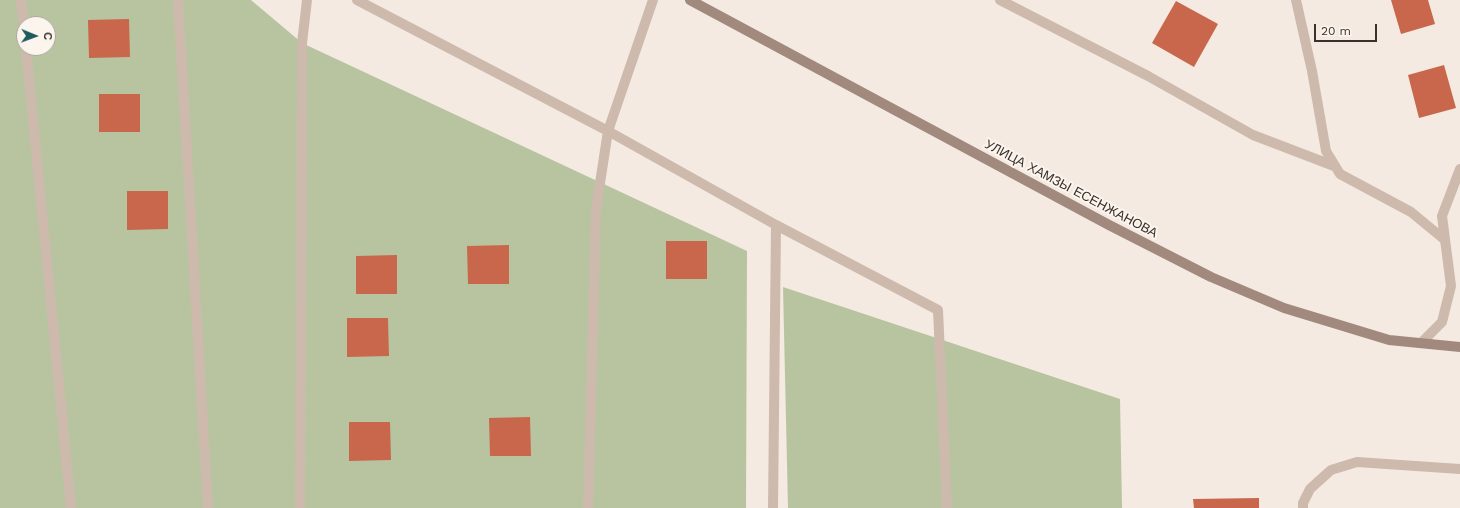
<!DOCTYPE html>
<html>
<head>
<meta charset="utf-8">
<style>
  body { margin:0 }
  #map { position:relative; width:1460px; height:508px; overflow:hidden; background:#f4eae1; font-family:"Work Sans",sans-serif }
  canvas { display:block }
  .north { position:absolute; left:16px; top:16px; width:40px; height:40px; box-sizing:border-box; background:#fbf5ee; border:1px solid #aea6a0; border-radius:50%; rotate:91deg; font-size:11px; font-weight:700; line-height:16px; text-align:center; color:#3b302b }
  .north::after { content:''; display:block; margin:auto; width:14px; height:18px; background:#1f5a5d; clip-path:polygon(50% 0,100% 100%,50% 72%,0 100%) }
  .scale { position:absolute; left:1314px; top:24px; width:63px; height:18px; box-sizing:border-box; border:2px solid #3b302b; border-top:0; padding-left:5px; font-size:12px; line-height:14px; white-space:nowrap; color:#3b302b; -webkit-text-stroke:3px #fbf5ee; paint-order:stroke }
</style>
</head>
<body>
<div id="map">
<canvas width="1460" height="508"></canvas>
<div class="north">С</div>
<div class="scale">20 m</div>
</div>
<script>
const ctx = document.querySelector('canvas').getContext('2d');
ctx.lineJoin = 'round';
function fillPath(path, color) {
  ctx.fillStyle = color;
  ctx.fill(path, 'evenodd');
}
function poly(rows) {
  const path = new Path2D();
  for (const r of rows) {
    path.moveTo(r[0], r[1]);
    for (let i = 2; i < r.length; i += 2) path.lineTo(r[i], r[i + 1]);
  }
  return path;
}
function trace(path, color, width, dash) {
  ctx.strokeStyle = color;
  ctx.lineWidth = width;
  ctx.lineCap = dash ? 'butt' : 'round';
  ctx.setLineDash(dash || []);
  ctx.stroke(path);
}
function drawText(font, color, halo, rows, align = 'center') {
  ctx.font = font + ' "Work Sans",sans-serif';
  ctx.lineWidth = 4;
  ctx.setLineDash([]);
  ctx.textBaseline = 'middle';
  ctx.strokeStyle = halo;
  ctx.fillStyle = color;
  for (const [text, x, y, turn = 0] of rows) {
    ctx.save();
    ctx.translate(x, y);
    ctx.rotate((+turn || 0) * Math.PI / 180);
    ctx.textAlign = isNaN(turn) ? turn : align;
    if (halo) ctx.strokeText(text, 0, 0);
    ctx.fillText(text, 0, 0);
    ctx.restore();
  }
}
const green = poly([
  [0,0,251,0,302,43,747,251,746,508,0,508],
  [24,24,48,24,48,48,24,48],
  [783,287,1120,399,1122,508,788,508]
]);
const building = poly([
  [1391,0,1428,0,1435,24,1401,34],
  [1176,1,1218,24,1194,67,1152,43],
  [129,19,130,57,89,58,88,20],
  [1444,65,1456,108,1419,118,1408,75],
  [99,94,140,94,140,132,99,132],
  [127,191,168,191,168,229,127,230],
  [666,241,707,241,707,279,666,279],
  [509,245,509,284,468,284,467,246],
  [397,255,397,294,356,294,356,256],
  [347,318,388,318,389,356,347,357],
  [530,417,531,456,490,456,489,418],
  [349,422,390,422,391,460,349,461],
  [1259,498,1259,508,1194,508,1193,499]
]);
const lane = poly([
  [21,0,24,27],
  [178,0,208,508],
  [26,48,71,508]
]);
const street = poly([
  [357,0,608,131,776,225,938,310,947,508],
  [1000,0,1148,76,1253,135,1334,166],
  [1296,0,1312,71,1326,151,1340,174,1411,212,1445,240],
  [1421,343,1442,322,1451,286,1442,216,1460,169],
  [300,508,302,43,307,0],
  [588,508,596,209,608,131,653,0],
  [773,508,776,225],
  [1303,508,1303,503,1310,489,1331,470,1357,462,1460,469]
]);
const secondary = poly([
  [690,0,1109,225,1211,277,1284,308,1389,340,1460,347]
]);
const streetNames = [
  ["УЛИЦА ХАМЗЫ ЕСЕНЖАНОВА",1071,189,28]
];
fillPath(green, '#b8c4a0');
fillPath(building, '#c8674b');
trace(lane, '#cdbaac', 10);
trace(street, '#cdbaac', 10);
trace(secondary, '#a1897d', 10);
drawText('13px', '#3b302b', '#fbf5ee', streetNames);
</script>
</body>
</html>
